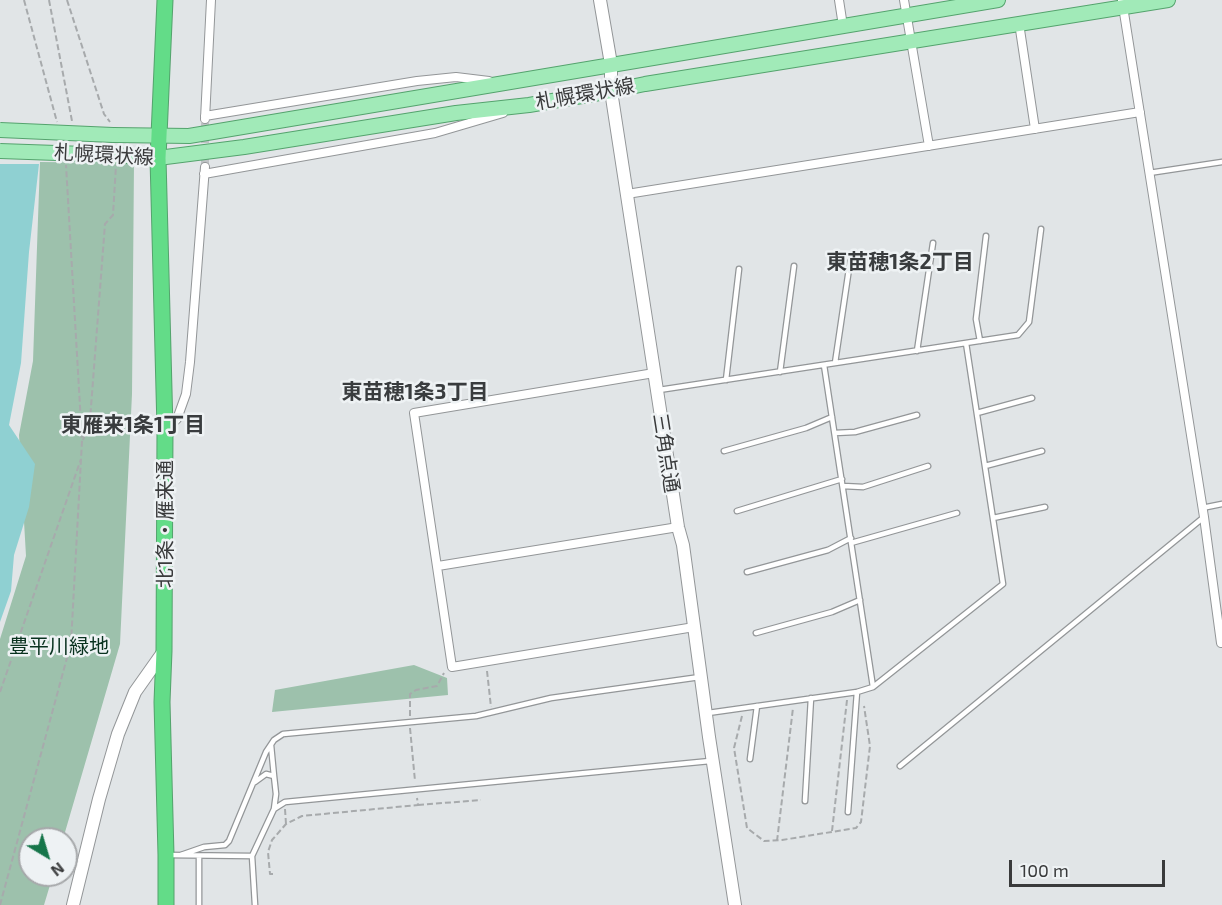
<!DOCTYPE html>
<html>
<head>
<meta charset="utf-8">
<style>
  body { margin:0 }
  #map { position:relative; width:1222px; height:905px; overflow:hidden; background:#e1e5e7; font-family:"Exo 2",sans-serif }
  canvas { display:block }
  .north { position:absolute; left:18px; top:827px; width:60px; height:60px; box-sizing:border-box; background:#eef2f4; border:2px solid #a6a8aa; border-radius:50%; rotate:142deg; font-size:16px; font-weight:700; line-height:24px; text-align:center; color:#393a3b }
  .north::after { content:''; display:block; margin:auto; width:21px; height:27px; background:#16754a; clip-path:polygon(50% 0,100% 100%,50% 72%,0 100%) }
  .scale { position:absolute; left:1009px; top:860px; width:156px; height:27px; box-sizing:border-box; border:3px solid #393a3b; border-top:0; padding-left:8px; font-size:18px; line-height:21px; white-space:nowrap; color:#393a3b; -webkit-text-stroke:4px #eef2f4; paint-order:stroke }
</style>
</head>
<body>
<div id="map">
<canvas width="1222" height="905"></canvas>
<div class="north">N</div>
<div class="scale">100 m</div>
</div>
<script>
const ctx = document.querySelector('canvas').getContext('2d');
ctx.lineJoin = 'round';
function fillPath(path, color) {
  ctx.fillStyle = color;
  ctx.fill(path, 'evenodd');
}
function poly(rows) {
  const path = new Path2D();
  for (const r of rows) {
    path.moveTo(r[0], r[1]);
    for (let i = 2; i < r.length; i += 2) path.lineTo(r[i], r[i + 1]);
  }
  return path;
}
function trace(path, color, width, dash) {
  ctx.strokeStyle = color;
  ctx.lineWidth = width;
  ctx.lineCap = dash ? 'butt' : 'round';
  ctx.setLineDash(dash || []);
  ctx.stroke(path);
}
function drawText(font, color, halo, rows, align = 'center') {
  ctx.font = font + ' "Exo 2","Noto Sans JP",sans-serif';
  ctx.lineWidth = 5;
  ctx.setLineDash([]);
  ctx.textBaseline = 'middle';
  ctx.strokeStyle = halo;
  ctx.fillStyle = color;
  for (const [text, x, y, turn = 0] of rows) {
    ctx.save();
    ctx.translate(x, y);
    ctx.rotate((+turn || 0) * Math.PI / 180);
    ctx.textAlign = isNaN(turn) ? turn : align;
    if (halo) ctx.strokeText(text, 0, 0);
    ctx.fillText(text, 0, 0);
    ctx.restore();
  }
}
const green = poly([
  [40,162,134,163,132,394,120,644,63,839,30,839,30,875,53,875,44,905,0,905,0,639,26,556,19,435,33,361],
  [414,665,447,678,448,695,272,712,275,690]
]);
const water = poly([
  [0,164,39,164,29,252,21,363,9,425,35,464,29,507,14,555,11,591,0,622]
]);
const streetTunnel = poly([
  [205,167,205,119]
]);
const path = poly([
  [24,0,57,122],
  [49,0,72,121],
  [67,0,104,114,110,122],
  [83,440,90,420,105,224,113,215,116,165],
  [487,671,491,707],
  [0,692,81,459],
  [410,716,410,694,416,690,437,686,444,673],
  [742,716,734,748,747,828,764,841,782,840,856,828,861,822,870,746,864,706],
  [410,728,415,781],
  [418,805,481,800],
  [285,809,286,824],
  [832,831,847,700],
  [777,841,793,708],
  [273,874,270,874,268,852,272,840,286,824,302,816,418,805,417,798],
  [0,905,71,643,82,441,66,165]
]);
const lane = poly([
  [1149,173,1222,162],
  [980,341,976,319,986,236],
  [917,351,933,243],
  [835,363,850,262],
  [824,365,873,687],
  [780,372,794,266],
  [726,380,739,269],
  [659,390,1018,335,1029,322,1041,229],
  [977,413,1032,398],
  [835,433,855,432,917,415],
  [724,451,806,428,832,417],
  [985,466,1042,451],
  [843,486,863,487,928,466],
  [1202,508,1222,504],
  [737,511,842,479],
  [993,518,1045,507],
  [851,543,957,513],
  [747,572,828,550,851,538],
  [756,633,832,612,860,600],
  [708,713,857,692,873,687,1003,584,966,343],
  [271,745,274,776],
  [750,759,757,706],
  [900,766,1204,517],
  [255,782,266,774,274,776,276,794,274,809],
  [805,801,811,698],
  [848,812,857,692],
  [167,855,252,856],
  [181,855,204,847,225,845,229,841,266,752,274,740,283,734,476,716,551,698,700,677],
  [199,856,199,905],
  [255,905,252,856,274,809,285,802,710,761]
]);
const street = poly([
  [839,0,843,26],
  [904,0,929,146],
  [1122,0,1204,517,1221,643],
  [1019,23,1035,129],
  [205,116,417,81,456,77,489,81],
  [205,119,211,0],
  [204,174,435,133,503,113],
  [627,194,1140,112],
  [654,373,414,413,452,667,694,627],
  [166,429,177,419,186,394,190,362,205,167],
  [438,566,678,527]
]);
const secondary = poly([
  [600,0,611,64,611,91,678,527,683,545,709,737,735,905],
  [73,905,99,799,118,734,135,692,164,651]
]);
const primary = poly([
  [113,135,189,136,998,0],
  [113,155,158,158,244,147,456,113,529,105,611,91,645,84,1168,0]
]);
const highway = poly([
  [165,0,158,158,165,429,164,651,162,702,166,855,166,905]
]);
const primaryBridge = poly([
  [0,130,113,135],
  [0,151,113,155]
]);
const streetNames = [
  ["札幌環状線",585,94,-10],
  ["札幌環状線",104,155,3],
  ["三角点通",666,453,81],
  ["北1条・雁来通",165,524,-90]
];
const parkNames = [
  ["豊平川緑地",59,646]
];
const neighbourhoodNames = [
  ["東苗穂1条2丁目",900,262],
  ["東苗穂1条3丁目",415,392],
  ["東雁来1条1丁目",133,425]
];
fillPath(green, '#9dc1ac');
fillPath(water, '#8fd0d2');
trace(streetTunnel, '#bfc3c5', 8, [8, 4]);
trace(lane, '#939698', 7);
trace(street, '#939698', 10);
trace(secondary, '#939698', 14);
trace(primary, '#54a36d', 16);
trace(highway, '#54a36d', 17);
trace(path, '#a7aaac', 2, [6, 3]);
trace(lane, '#fff', 4.5);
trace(street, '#fff', 8);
trace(secondary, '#fff', 12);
trace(primary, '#a1eab8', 14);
trace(highway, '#63dc88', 15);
trace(primaryBridge, '#54a36d', 16, []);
trace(primaryBridge, '#a1eab8', 14);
drawText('20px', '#393a3b', '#eef2f4', streetNames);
drawText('20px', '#09321f', '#eef2f4', parkNames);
drawText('bold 21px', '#393c3e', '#eef2f4', neighbourhoodNames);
</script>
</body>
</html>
